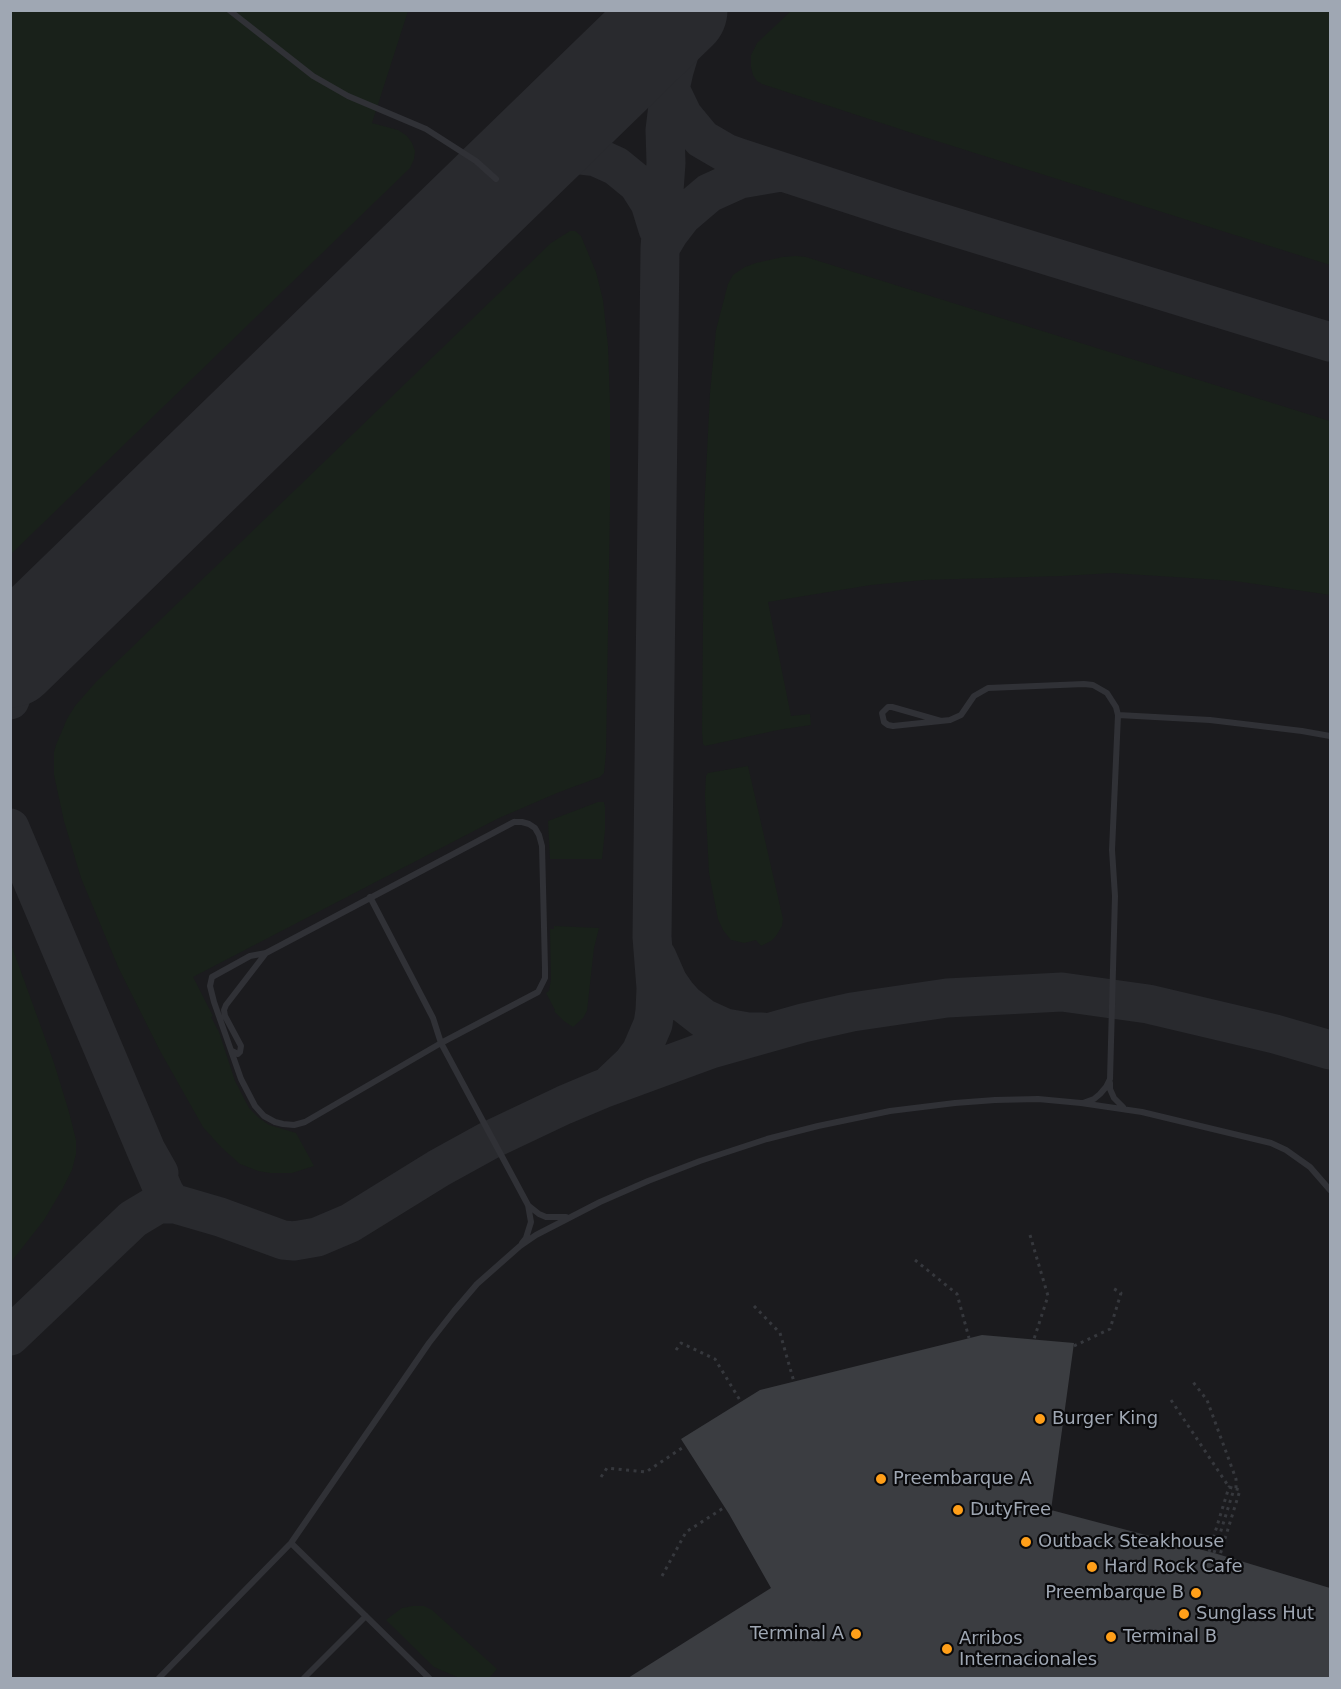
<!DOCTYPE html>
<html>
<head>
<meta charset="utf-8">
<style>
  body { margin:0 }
  #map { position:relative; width:1341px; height:1689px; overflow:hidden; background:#0f0f11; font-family:"DejaVu Sans",sans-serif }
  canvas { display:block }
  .frame { position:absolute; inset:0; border:12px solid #9fa7b3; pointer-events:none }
</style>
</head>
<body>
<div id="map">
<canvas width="1341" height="1689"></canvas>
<div class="frame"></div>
</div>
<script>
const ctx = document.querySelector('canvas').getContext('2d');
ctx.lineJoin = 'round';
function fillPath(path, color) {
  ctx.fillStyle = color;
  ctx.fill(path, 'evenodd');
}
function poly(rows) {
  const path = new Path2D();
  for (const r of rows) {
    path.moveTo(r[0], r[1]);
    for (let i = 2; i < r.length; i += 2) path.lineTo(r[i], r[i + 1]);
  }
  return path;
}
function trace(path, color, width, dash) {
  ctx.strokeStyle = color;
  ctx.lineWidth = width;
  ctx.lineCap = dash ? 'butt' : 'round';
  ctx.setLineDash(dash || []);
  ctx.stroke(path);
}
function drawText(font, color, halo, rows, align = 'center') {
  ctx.font = font + ' "DejaVu Sans",sans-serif';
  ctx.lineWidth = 4.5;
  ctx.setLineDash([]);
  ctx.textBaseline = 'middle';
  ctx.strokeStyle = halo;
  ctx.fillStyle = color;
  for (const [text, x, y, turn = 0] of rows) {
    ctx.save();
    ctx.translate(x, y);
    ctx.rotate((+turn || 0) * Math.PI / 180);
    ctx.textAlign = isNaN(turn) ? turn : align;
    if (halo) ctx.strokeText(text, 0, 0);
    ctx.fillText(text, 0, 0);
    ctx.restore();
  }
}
const built = poly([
  [11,11,1330,11,1330,1678,11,1678]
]);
const green = poly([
  [11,11,408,11,372,123,398,130,407,136,412,143,415,151,414,159,410,168,11,554],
  [791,11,1330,11,1330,265,924,137,762,84,757,81,753,75,751,67,751,55,757,43],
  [570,231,575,231,581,236,596,272,603,300,608,346,610,403,610,507,606,753,604,773,600,777,557,793,497,819,193,977,213,1016,211,1017,219,1032,235,1081,249,1108,259,1118,269,1125,296,1133,314,1166,292,1173,270,1173,258,1171,240,1164,221,1147,203,1127,159,1049,119,969,81,878,64,821,54,775,54,752,56,745,67,719,75,706,96,682,551,243],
  [796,256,806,257,857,273,1330,421,1330,595,1235,581,1112,573,1063,576,924,580,871,585,768,602,791,716,810,714,811,725,778,730,705,746,703,744,702,732,704,513,710,393,716,330,728,284,733,275,745,267,756,263,783,257],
  [748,766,783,919,782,926,776,936,771,941,761,946,756,940,744,943,736,941,731,940,723,930,718,919,709,873,705,795,706,776,708,773],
  [598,802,604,802,605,807,605,830,602,859,550,859,548,821],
  [554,926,599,928,594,948,587,1011,583,1018,573,1027,564,1021,554,1011,555,1010,546,993,549,991,551,979,550,929,554,929],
  [11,944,54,1063,69,1112,76,1140,76,1154,72,1170,63,1188,44,1220,11,1262],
  [413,1606,424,1606,432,1610,497,1669,490,1677,457,1677,434,1667,386,1620,402,1608]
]);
const taxiway = poly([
  [670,89,683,116,702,139,726,153,740,158,899,210,1330,342],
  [521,177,530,166,541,160,571,154,596,157,616,166,638,184,650,203,658,229],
  [660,248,669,233,682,216,709,193,740,179,781,172],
  [10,700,21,668,36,643,56,614],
  [10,828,146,1150,159,1173],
  [657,957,668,982,677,995,685,1004,703,1018,725,1028,748,1032,762,1032],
  [612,1083,632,1064,641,1052,653,1024,655,1011,656,988,652,937,660,248,666,163,665,130,670,89,674,71,686,31,696,10],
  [146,1150,165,1194,172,1203,220,1217,283,1240,294,1241,317,1237,350,1223,439,1168,488,1141,564,1105,602,1089,711,1049,803,1023,852,1012,947,998,1062,992,1148,1004,1275,1034,1330,1050],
  [10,1336,133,1219,158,1204,176,1204]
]);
const runway = poly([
  [10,658,678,10]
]);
const building = poly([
  [982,1335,1074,1343,1051,1510,1214,1553,1330,1588,1330,1678,628,1678,771,1588,729,1514,681,1439,760,1390]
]);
const path = poly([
  [1030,1235,1048,1296,1034,1339],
  [915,1260,957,1294,969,1338],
  [754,1306,780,1333,794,1382],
  [1074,1346,1110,1329,1121,1293,1111,1287],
  [676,1350,681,1343,715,1359,741,1402],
  [1171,1400,1229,1487,1236,1489,1236,1479,1207,1400,1193,1382],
  [601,1477,607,1468,646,1472,685,1446],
  [1209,1552,1229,1487,1240,1490,1220,1555],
  [1214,1553,1234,1489],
  [662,1576,686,1532,725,1507]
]);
const service = poly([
  [229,10,313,76,348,96,426,129,476,161,496,179],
  [941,721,892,707,888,707,882,713,884,722,888,725,893,726,950,720,961,715,974,696,988,688,1084,684,1093,685,1107,693,1116,707,1118,715,1210,720,1302,731,1330,736],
  [514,822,522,822,529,824,535,828,539,835,542,846,545,968,545,978,538,992,441,1043,305,1122,294,1125,283,1124,275,1122,264,1116,255,1106,241,1079,214,1002,210,986,212,977,250,956,266,953,514,822],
  [370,897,433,1018,441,1043,528,1205,531,1222,526,1238,522,1243],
  [232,1051,238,1054,240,1052,241,1046,225,1016,224,1010,226,1005,266,953],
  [1110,1083,1110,1089,1114,1098,1123,1107],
  [1083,1103,1094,1099,1100,1094,1106,1087,1110,1079,1115,896,1112,850,1118,715],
  [529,1206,539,1214,546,1217,566,1217],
  [291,1543,429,1678],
  [159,1678,291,1543,429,1343,454,1311,477,1284,520,1246,536,1235,600,1202,648,1181,700,1161,767,1139,818,1126,890,1111,955,1103,995,1100,1038,1099,1081,1103,1142,1112,1271,1143,1286,1150,1310,1167,1330,1190],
  [304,1678,366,1616]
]);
const markers = [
  [1040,1419,6,"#ff9f19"],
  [881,1479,6,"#ff9f19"],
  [958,1510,6,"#ff9f19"],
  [1026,1542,6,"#ff9f19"],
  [1092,1567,6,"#ff9f19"],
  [1196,1593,6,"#ff9f19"],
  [1184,1614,6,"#ff9f19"],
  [856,1634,6,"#ff9f19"],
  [1111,1637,6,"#ff9f19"],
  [947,1649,6,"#ff9f19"]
];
const poiNames = [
  ["Burger King",1052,1419],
  ["Preembarque A",893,1479],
  ["DutyFree",970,1510],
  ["Outback Steakhouse",1038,1542],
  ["Hard Rock Cafe",1104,1567],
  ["Preembarque B",1184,1593,"right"],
  ["Sunglass Hut",1196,1614],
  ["Terminal A",844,1634,"right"],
  ["Terminal B",1123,1637],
  ["Arribos",959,1639],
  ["Internacionales",959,1660]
];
fillPath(built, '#1b1b1e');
fillPath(green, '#19211a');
trace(taxiway, '#292a2e', 39);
trace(runway, '#292a2e', 99);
fillPath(building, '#3b3d41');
trace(path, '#36383d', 3, [3, 4.5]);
trace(service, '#303136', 6);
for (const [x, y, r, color] of markers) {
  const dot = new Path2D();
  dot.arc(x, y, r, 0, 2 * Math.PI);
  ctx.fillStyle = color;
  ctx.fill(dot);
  trace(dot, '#0a0a0c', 2);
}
drawText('18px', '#9fa7b3', '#0a0a0c', poiNames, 'left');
</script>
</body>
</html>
